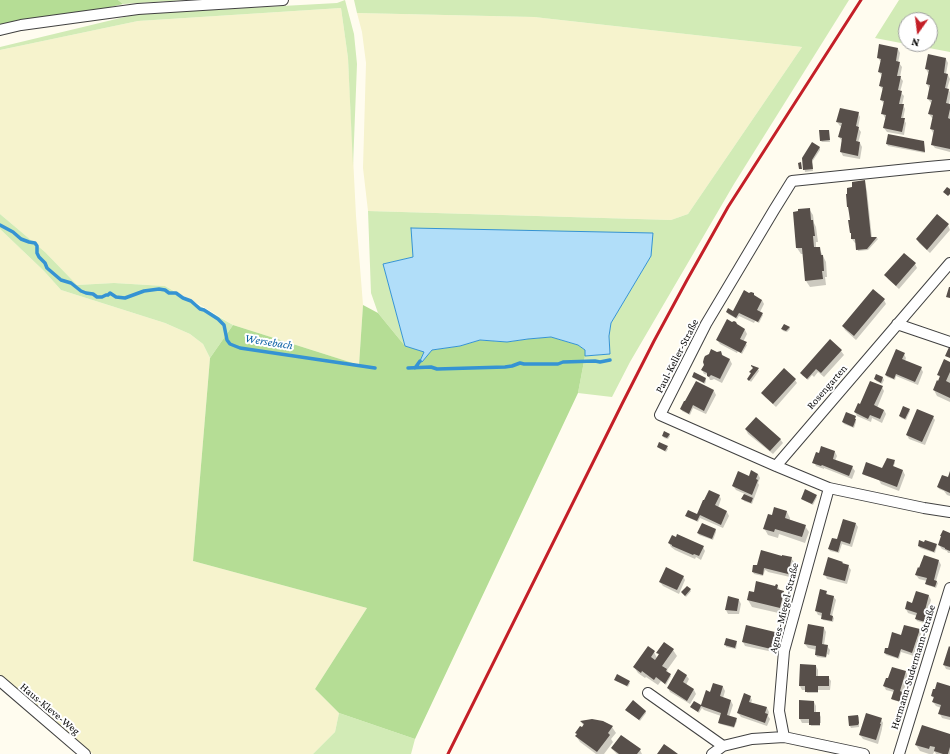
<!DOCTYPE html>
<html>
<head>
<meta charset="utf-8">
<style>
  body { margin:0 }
  #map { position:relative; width:950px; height:754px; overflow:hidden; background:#fffcef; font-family:"Crimson Pro",serif }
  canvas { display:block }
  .north { position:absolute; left:898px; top:12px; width:40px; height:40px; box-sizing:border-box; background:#fff; border:1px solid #9f9f9f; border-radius:50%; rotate:194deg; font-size:11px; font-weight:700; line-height:16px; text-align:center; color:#0e0e0e }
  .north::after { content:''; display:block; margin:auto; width:14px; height:18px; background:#c41f27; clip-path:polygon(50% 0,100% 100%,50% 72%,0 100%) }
</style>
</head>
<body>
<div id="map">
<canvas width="950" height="754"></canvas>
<div class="north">N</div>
</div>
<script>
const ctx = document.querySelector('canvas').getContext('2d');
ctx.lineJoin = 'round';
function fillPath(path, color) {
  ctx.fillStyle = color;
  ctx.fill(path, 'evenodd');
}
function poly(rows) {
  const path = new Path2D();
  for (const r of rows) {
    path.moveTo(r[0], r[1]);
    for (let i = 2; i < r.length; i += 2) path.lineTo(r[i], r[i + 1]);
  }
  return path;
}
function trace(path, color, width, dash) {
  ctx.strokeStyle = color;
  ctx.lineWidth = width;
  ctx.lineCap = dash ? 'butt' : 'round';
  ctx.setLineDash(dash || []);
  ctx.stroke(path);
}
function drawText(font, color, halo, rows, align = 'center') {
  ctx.font = font + ' "Crimson Pro",serif';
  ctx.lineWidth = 4;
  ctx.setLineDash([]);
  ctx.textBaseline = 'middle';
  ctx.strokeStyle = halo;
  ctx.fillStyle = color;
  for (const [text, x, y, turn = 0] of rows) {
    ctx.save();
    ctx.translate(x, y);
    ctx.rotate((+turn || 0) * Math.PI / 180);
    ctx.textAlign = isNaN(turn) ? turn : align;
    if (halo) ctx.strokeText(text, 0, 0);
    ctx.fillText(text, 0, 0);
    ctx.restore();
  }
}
const farmland = poly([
  [341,8,348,58,356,216,363,305,359,365,233,325,202,306,165,286,114,283,77,285,45,252,0,214,0,50,138,21],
  [357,13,534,17,802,47,688,214,671,220,368,211,363,168,366,63,362,32],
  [0,229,44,271,61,290,165,323,190,334,203,344,210,358,193,561,367,608,315,689,339,713,335,732,313,754,93,754,0,677]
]);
const green = poly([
  [118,0,187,0,123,4],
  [345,0,354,34,357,64,353,166,348,58,341,8,138,21,0,50,0,47,137,14,337,3],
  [354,0,849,0,734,184,630,362,612,397,578,393,585,356,610,354,609,336,611,323,651,256,413,257,383,264,405,346,378,313,371,293,368,211,671,220,688,214,802,47,534,17,357,13],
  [899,0,950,0,950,52,908,44,930,44,930,20,906,20,906,44,875,38],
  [0,214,45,252,77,285,114,283,165,286,233,325,210,358,203,344,190,334,165,323,61,290,44,271,0,229],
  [339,713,415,739,411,754,313,754,335,732]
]);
const forest = poly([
  [0,0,118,0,123,4,0,34],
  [363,305,378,313,405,346,425,352,420,361,432,350,460,346,480,340,507,342,528,339,551,337,578,345,585,350,585,356,578,393,415,739,339,713,315,689,367,608,193,561,210,358,233,325,359,365]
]);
const water = poly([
  [411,228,653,233,651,256,611,323,609,336,610,354,585,356,585,350,578,345,551,337,528,339,507,342,480,340,460,346,432,350,422,362,420,361,424,352,405,346,383,264,413,257,411,228]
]);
const shadow = poly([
  [898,49,900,53,898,63,899,63,902,67,900,77,903,81,900,92,904,96,902,105,903,105,905,109,903,119,906,123,904,135,887,132,884,128,886,118,885,118,883,114,884,104,881,100,883,90,880,86,882,76,879,72,882,62,880,61,878,57],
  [928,56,946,59,948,63,946,74,948,75,950,79,947,89,950,92,950,98,949,105,950,105,950,152,935,148,932,144,933,133,931,129,933,118,932,118,929,114,932,103,931,103,928,99,929,88,927,84,930,73,928,73,926,69],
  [858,113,860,117,858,128,861,132,858,143,860,143,862,147,860,159,843,156,841,152,842,141,839,137,842,127,840,126,837,122],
  [828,131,830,142,822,142,821,141],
  [923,142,924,144,925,153,888,146,887,144],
  [812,143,820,148,820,150,812,162,813,171,805,172,803,158],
  [865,182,867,191,872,238,877,238,878,239,868,250,858,251,856,243,855,243,852,239,852,235,850,232,854,188],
  [809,209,813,215,814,223,816,227,818,242,816,242,816,248,819,248,826,262,827,277,825,277,826,285,810,287,806,281,803,254,801,254,797,248],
  [937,216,948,225,950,230,930,253,919,243,917,239],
  [915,264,917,268,899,289,888,279,886,275],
  [754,297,762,300,764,304,760,312,763,315,759,323,755,321,754,323,739,316,737,319,728,314,727,312,734,312],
  [884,300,886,304,856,340,845,330,843,326],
  [737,326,745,330,747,334,743,342,747,345,742,354,738,351,737,353,720,344,717,340],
  [789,327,790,329,787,332,783,331,782,329],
  [841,351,844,355,824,377,818,372,814,377,812,375,808,380,802,375],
  [721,352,723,356,730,360,732,364,722,383,714,379,712,380,710,380,708,375,704,374,702,370,717,353],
  [904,354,906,358,905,361,921,368,923,372,918,385,896,376,895,380,887,377,886,375],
  [950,363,950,402,937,396,934,390,941,378,938,375],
  [754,368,758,369,759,371,751,382,749,380],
  [877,375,883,378,884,380,882,384,876,381,875,379],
  [693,377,706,379,706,381,705,384,694,378],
  [795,380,797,383,776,407,765,397,762,393],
  [696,382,714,391,716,395,706,414,693,408,690,415,682,411,681,409],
  [882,387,884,391,877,408,884,410,886,414,882,423,872,418,871,422,857,416,855,412,861,405],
  [909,410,910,411,906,420,901,418,900,416],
  [855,417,856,422,854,428,844,424,843,422],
  [933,417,935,420,925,445,909,439,907,435],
  [746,430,780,439,783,443,773,454,748,434],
  [669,434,670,436,668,439,664,438,663,436],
  [658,447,667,447,668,449,666,452,659,448],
  [822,447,835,452,837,456,835,461,852,467,855,471,852,479,824,468,824,469,816,466,814,462,819,455],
  [894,461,895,463,893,467,903,471,905,475,899,491,881,484,879,480,864,475,863,474,881,469],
  [758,474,760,478,758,483,759,485,752,504,744,501,743,499,745,494,736,490,733,486],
  [950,474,950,496,947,495,944,491,939,489,938,487,942,476,948,478],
  [719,495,721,499,718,508,727,512,729,516,723,528,700,518,698,522,687,517,686,516,697,515],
  [816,496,817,497,813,505,803,500,802,499],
  [775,508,787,512,790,518,790,521,805,526,809,532,805,543,779,534,778,538,768,535,764,528,772,516],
  [702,524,716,530,716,532,713,540,699,535,698,533],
  [856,524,858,527,852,547,842,544,839,553,830,551,829,549],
  [950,534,950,553,948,553,947,551,942,549,939,545],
  [920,542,936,545,937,546,935,553,920,548,919,546],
  [669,543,703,547,705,551,701,560,696,557,695,559,675,550,671,547],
  [783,557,791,558,794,562,790,577,768,572,767,571,765,570,763,576,754,574,753,572,759,567],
  [939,561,941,565,936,581,938,583,936,588,927,585,926,584,927,581,919,579,916,575],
  [842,562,843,564,848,566,851,570,847,584,827,579,825,575],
  [683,576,685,580,679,594,663,586,660,582],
  [777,585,780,591,783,592,787,598,783,614,752,607,748,600,750,592,755,593,776,587],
  [690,590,691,591,686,597,682,593],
  [826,592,828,595,833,596,836,600,832,616,834,618,833,622,823,620,822,618,823,616,818,615,816,611],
  [917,592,929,596,931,600,926,617,927,619,925,619,924,623,917,621,916,619,917,616,908,613,906,609,913,604],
  [739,600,741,604,739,614,728,614,726,610],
  [808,625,824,628,826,632,824,645,827,646,830,650,829,655,827,654,826,658,817,657,816,655,817,650,808,648,805,644],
  [919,630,921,634,914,656,901,652,899,659,886,655,885,653,902,636],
  [774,633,776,637,773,652,745,646,743,642],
  [736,642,737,643,736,649,726,647,726,645],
  [950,648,950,670,946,669,944,665],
  [673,650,677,656,667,670,668,671,667,672,671,676,666,685,661,681,658,685,646,677,645,678,638,673,634,667,654,652,657,658,659,655,658,653],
  [816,666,818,670,818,677,828,677,831,681,830,690,818,690,818,693,807,693,806,690,802,690,800,686],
  [906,672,908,676,903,693,904,695,902,695,900,702,893,700,892,699,894,692,886,690,884,686],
  [686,675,689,679,686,685,694,690,696,694,690,704,670,692,668,688],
  [616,680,629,682,630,683,628,687,616,681],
  [713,684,723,687,725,691,723,698,731,701,733,705,729,717,736,719,737,721,734,728,720,724,719,723,721,716,704,710,702,708,699,713,691,707,694,702,701,707,706,692,710,693],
  [950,687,950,720,942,718,940,714,941,708,936,706,933,702,934,699,932,696],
  [750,697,752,700,751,703,767,708,769,712,768,716,770,719,767,726,741,717,738,713],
  [814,702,816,706,816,713,819,713,821,717,821,723,820,723,820,726,811,726,810,723,802,723,800,719],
  [627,710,646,711,646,713,640,721],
  [858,716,859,717,859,727,851,728,850,726],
  [881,719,883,723,882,728,882,729,878,744,863,739,860,735],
  [592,720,612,727,616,733,611,739,613,742,604,754,596,754,580,742,576,736,584,726,581,722],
  [950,735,950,754,936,754,935,752,934,752,933,754,929,754,920,751,916,745],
  [612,749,640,750,642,754,617,754]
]);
const stream = poly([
  [0,225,13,232,21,239,29,242,35,243,37,246,37,253,39,257,45,263,47,268,61,280,71,283,81,291,86,293,93,294,97,297,102,297,106,295,108,295,110,293,116,297,125,298,144,291,159,289,165,290,169,293,176,293,183,298,191,301,200,309,204,310,218,319,224,325,227,340,230,344,240,348,375,368],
  [408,368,431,367,437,369,505,367,512,366,520,363,524,364,558,364,563,362,595,361,600,362,610,360],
  [415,368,420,361]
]);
const building = poly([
  [879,44,898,48,896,61,900,62,897,76,901,76,898,90,902,91,899,104,904,104,901,118,905,118,902,132,883,128,886,115,881,114,884,101,880,100,883,87,879,86,882,73,878,72,881,59,877,58],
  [928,54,946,58,944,73,948,74,945,88,949,89,946,103,950,104,950,109,948,118,950,119,950,149,931,145,934,130,930,129,933,115,928,114,932,100,927,99,930,85,926,84,929,70,925,69],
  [840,108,859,112,856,126,859,127,856,141,860,142,858,156,840,152,842,138,838,137,842,123,836,122],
  [819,130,829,130,830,140,820,141],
  [888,134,924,141,925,152,886,144],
  [812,142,820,147,812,160,813,169,803,170,802,158],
  [801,162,802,169,799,169,798,163],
  [865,180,871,237,877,237,867,249,856,250,855,239,851,239,851,233,850,233,848,220,850,220,849,213,848,207,847,207,846,194,847,194,847,188,852,187,852,182],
  [947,187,950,189,950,194,948,196,943,192],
  [810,208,811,220,813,220,815,236,813,236,814,247,820,247,821,255,823,255,824,271,822,271,823,279,805,281,802,248,796,248,793,212,798,211,798,209],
  [937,214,949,224,927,250,916,239],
  [904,253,916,263,896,286,884,275],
  [949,287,950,287,950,298,946,297],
  [873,289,885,299,854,336,842,326],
  [744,290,749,293,751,292,754,293,754,295,762,300,757,310,763,313,758,322,739,313,736,318,726,312,728,308,733,311],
  [727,319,732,322,734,321,736,322,737,324,745,329,740,339,747,342,741,353,716,340],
  [784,324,790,327,786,331,781,329],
  [830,339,842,350,821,373,816,369,807,379,800,373],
  [950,345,950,358,945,356],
  [711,349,717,352,721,351,722,355,730,359,720,379,711,375,709,377,707,376,707,373,701,370,704,365,703,362,704,358,705,356,709,354],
  [896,349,905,353,902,359,922,367,915,382,896,374,894,379,885,375],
  [944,359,950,362,950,372,946,381,950,383,950,398,933,390,937,380,938,381,940,376,937,375],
  [751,365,759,368,749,381,747,379,751,373,749,372,753,368,751,366],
  [784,368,796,379,773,404,761,393],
  [694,372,706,378,704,383,692,377],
  [876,374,883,377,881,383,874,379],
  [696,381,714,390,704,411,693,405,689,414,680,409,684,401,685,401],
  [870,381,883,386,874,405,884,410,880,419,870,415,868,419,854,412,858,403,860,404],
  [903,406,910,409,905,419,899,416],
  [917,409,934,416,922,442,906,435],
  [846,412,856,416,855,419,856,419,853,427,842,422],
  [756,417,781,439,770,451,745,429],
  [664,431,670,434,667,438,662,436],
  [659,442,668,446,665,451,657,447],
  [821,446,835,451,833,459,853,466,849,476,822,465,821,466,812,463,816,452,819,453],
  [887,458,895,460,893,466,903,470,897,487,873,478,862,474,866,462,882,468],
  [751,470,758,474,756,479,758,480,752,495,732,486,738,471,749,476],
  [950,471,950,493,937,487,942,475,948,477],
  [805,489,817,495,812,504,801,499],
  [709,490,720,495,715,505,727,511,721,525,700,515,697,521,685,516,688,510,697,514,703,500,704,500],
  [744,494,753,498,751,503,741,499],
  [774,507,787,511,785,518,806,525,802,537,775,529,774,532,763,529,768,514,772,515],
  [843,519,856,523,850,544,841,541,838,552,828,549,832,538,837,539],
  [702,523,716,529,712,539,697,533],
  [943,530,950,533,950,551,945,549,945,548,938,545,941,536,940,536],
  [677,534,704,546,699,556,694,554,693,555,672,546,672,545,668,543,672,535,676,537],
  [919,540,924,542,925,540,937,544,934,552,918,546],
  [761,550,782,556,782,555,792,557,788,574,764,568,763,575,752,572,753,565,757,565],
  [924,555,939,560,934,580,937,581,935,587,925,584,927,578,915,575,918,567,919,568],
  [828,557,843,562,842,563,849,565,845,581,823,575],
  [666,567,684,576,677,590,659,582],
  [756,581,775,586,776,584,778,585,777,589,784,591,780,608,747,600,749,591,754,592],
  [687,586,691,589,685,596,681,592],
  [820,589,827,591,826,594,834,596,830,615,833,616,832,621,821,619,822,613,815,611],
  [916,591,929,595,924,614,927,616,925,622,915,619,917,613,905,609,907,601,912,603],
  [728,596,739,599,737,611,725,610],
  [808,624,824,627,822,644,828,645,826,657,815,655,816,646,804,644],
  [746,625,775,632,771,649,742,642],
  [904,625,920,629,912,653,901,649,898,658,884,653,885,648,888,648,892,632,901,635],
  [726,638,737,641,735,648,724,645],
  [664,642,674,649,662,666,667,669,666,671,671,674,665,684,656,677,654,680,642,671,641,673,633,667,648,646,655,651,651,657,655,660,659,654,656,653],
  [949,646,950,647,950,667,943,665],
  [800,664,816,665,816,676,829,676,829,686,818,686,818,692,805,692,805,686,799,686],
  [892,667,906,671,900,691,904,693,901,702,891,699,894,690,883,686,886,678,888,678],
  [678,669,687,675,683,682,694,689,687,701,667,688],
  [617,674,630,681,627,686,614,680],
  [937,682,950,686,950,717,938,714,941,705,932,702,934,697,931,696,933,689,935,689],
  [713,683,723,686,720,696,731,700,727,715,737,718,734,727,718,723,721,713,701,706,698,712,690,707,694,701,701,705,706,690,710,692],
  [744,693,751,696,749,702,767,707,765,713,768,714,765,723,737,713],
  [633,700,646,711,639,720,625,710],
  [799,700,814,701,814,712,820,712,820,725,809,725,809,719,799,719],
  [866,713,882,718,880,724,881,724,876,740,859,735],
  [858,715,859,723,858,725,849,726,848,716],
  [592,719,603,721,613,726,608,733,610,735,597,752,575,736,577,734,575,733,580,726,582,727,584,724,580,721],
  [922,725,950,734,950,747,948,754,943,754,934,751,935,747,930,746,929,749,915,745],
  [621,735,641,749,637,754,619,754,611,748],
  [664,744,674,751,678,754,657,754]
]);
const street = poly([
  [0,30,21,25,138,9,283,0],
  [950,165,928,167,792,181,774,210,706,324,660,415,776,466,829,488,924,508,950,512],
  [897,324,950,342],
  [776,466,950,263],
  [0,681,85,754],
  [648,693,723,746],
  [784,737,779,711,784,651,829,488],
  [712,754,723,746,752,739,784,737,864,754],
  [899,754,950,588]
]);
const rail = poly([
  [448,754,622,404,654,341,687,280,728,207,861,0]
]);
const streetNames = [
  ["Paul-Keller-Straße",677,356,-63],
  ["Rosengarten",827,387,-49],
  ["Agnes-Miegel-Straße",784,608,-76],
  ["Hermann-Sudermann-Straße",913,667,-73],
  ["Haus-Kleve-Weg",50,709,40]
];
const waterNames = [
  ["Wersebach",269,342,9]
];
fillPath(farmland, '#f6f3cd');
fillPath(green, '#d2ebb6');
fillPath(forest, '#b5dd95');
fillPath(water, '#b1def9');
trace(water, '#3593d3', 1);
fillPath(shadow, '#0003');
trace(stream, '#3593d3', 3.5);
fillPath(building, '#574f4a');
trace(street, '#414141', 12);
trace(street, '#fff', 10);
trace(rail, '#c41f27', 3);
drawText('11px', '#0e0e0e', '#fff', streetNames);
drawText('italic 12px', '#1164a6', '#fff', waterNames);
</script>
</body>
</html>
